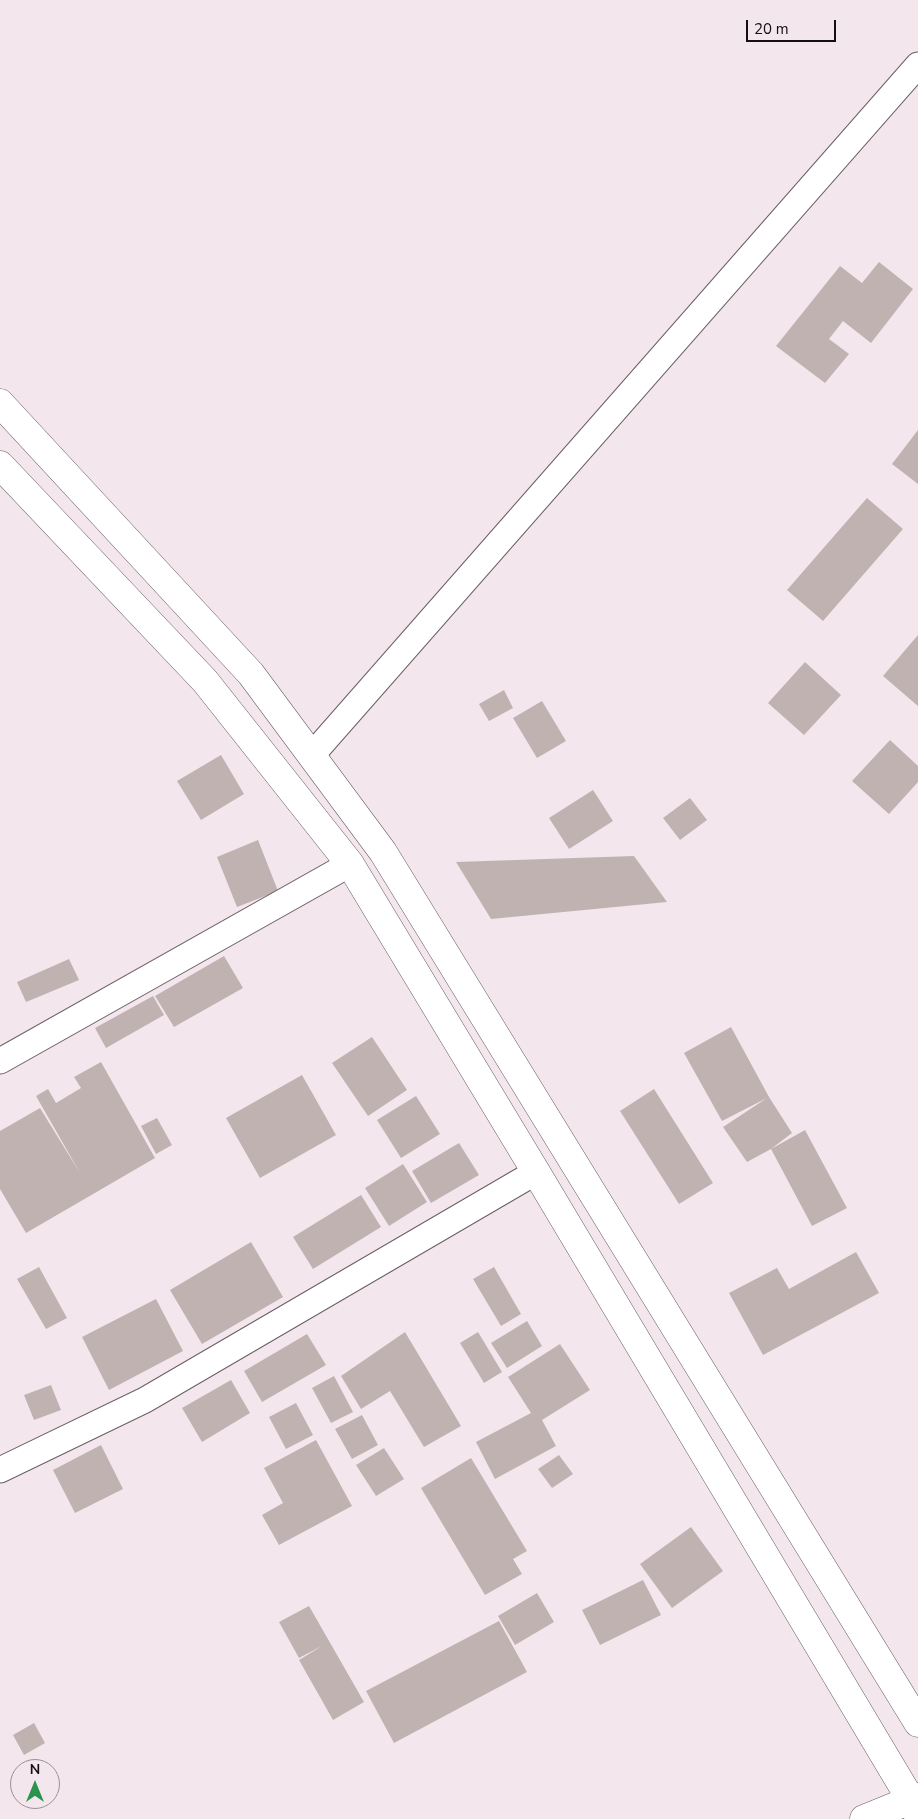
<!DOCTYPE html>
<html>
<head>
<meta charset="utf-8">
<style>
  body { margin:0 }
  #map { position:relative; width:918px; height:1819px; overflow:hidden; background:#f3e6ed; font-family:"Nunito Sans",sans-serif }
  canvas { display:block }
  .north { position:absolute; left:10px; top:1759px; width:50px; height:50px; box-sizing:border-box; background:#f3e6ed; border:1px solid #9a9095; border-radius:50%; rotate:0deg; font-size:14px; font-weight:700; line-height:20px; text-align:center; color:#140f12 }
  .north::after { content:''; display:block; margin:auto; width:18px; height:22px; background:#2a944c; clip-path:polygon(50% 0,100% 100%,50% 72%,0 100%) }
  .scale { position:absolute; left:746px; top:20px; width:90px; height:22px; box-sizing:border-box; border:2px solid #140f12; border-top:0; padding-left:6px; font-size:15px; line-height:18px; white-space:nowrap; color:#140f12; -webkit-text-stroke:4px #f3e6ed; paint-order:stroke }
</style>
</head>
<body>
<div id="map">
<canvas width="918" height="1819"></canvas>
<div class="north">N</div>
<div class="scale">20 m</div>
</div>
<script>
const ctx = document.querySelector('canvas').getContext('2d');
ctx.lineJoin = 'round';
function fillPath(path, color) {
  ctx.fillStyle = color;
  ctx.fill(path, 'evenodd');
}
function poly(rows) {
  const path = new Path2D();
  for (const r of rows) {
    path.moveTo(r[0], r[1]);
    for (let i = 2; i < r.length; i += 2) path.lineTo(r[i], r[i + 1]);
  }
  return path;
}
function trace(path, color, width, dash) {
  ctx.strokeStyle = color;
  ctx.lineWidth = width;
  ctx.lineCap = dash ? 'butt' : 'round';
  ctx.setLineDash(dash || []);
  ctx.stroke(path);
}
const building = poly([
  [879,262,913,289,871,343,843,321,829,339,849,354,825,383,776,346,840,266,862,283],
  [918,430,918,484,892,464],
  [867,498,903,529,823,621,787,590],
  [918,635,918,706,883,676],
  [805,662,841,695,804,735,768,703],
  [504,690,513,708,489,721,479,704],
  [542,701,566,741,537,758,513,718],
  [890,740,918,766,918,782,889,814,852,781],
  [221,755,244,794,201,820,177,781],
  [593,790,613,821,569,849,549,818],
  [690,798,707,820,680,840,663,818],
  [258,840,278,891,237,907,217,857],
  [634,856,667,902,491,919,456,862],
  [224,956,243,988,174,1027,155,996],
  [69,959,79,980,26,1002,17,982],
  [153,996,164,1015,106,1048,95,1028],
  [731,1027,769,1097,792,1133,771,1149,747,1162,723,1127,767,1098,722,1121,684,1053],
  [372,1037,407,1090,368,1116,332,1063],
  [101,1062,155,1158,26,1233,0,1189,0,1131,40,1108,80,1173,36,1096,48,1089,56,1103,81,1088,74,1077],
  [302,1075,336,1135,260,1178,226,1118],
  [654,1089,713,1183,679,1204,620,1111],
  [416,1096,440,1134,401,1158,377,1120],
  [157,1118,172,1145,156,1154,141,1126],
  [805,1130,847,1208,812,1226,771,1149],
  [459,1143,479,1175,431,1203,412,1171],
  [403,1164,427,1202,389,1226,365,1188],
  [361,1195,381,1227,313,1269,293,1237],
  [251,1242,283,1297,202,1344,170,1290],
  [856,1252,879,1293,763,1355,729,1293,777,1268,789,1289],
  [39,1267,67,1318,46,1329,17,1279],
  [494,1267,521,1314,501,1326,473,1279],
  [156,1299,183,1351,109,1390,82,1337],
  [527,1321,542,1346,507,1368,491,1343],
  [405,1332,461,1426,424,1447,390,1391,361,1409,341,1376],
  [478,1332,502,1372,484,1383,460,1343],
  [307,1334,326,1365,262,1402,244,1371],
  [560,1344,590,1390,542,1420,556,1446,495,1479,476,1442,531,1413,508,1377],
  [334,1376,353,1412,331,1423,312,1388],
  [231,1380,250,1413,202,1442,182,1408],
  [51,1385,61,1410,34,1420,24,1395],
  [296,1403,313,1435,286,1449,269,1417],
  [362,1415,378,1445,352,1459,335,1429],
  [316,1440,352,1506,279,1545,262,1515,283,1503,264,1468],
  [101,1445,123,1489,75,1513,53,1470],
  [384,1448,404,1479,376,1496,356,1465],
  [559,1455,573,1474,552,1488,538,1469],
  [471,1458,527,1551,513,1559,522,1574,485,1595,421,1488],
  [691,1527,723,1571,672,1608,640,1564],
  [643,1580,661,1615,600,1645,582,1610],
  [537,1593,554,1622,515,1645,498,1616],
  [309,1606,364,1702,333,1720,299,1660,322,1646,299,1658,279,1622],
  [499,1621,527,1672,394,1743,366,1691],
  [34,1723,45,1743,24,1755,13,1735]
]);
const street = poly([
  [312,755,918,65],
  [0,1061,350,864],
  [0,1470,145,1400,536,1172]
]);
const secondary = poly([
  [0,403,251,674,383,852,918,1723],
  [0,465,205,681,350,864,536,1172,911,1800,918,1815],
  [864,1819,918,1797]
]);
fillPath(building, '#c1b2b2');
trace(street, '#695e64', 27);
trace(secondary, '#695e64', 29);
trace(street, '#fff', 25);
trace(secondary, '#fff', 28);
</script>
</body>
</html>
